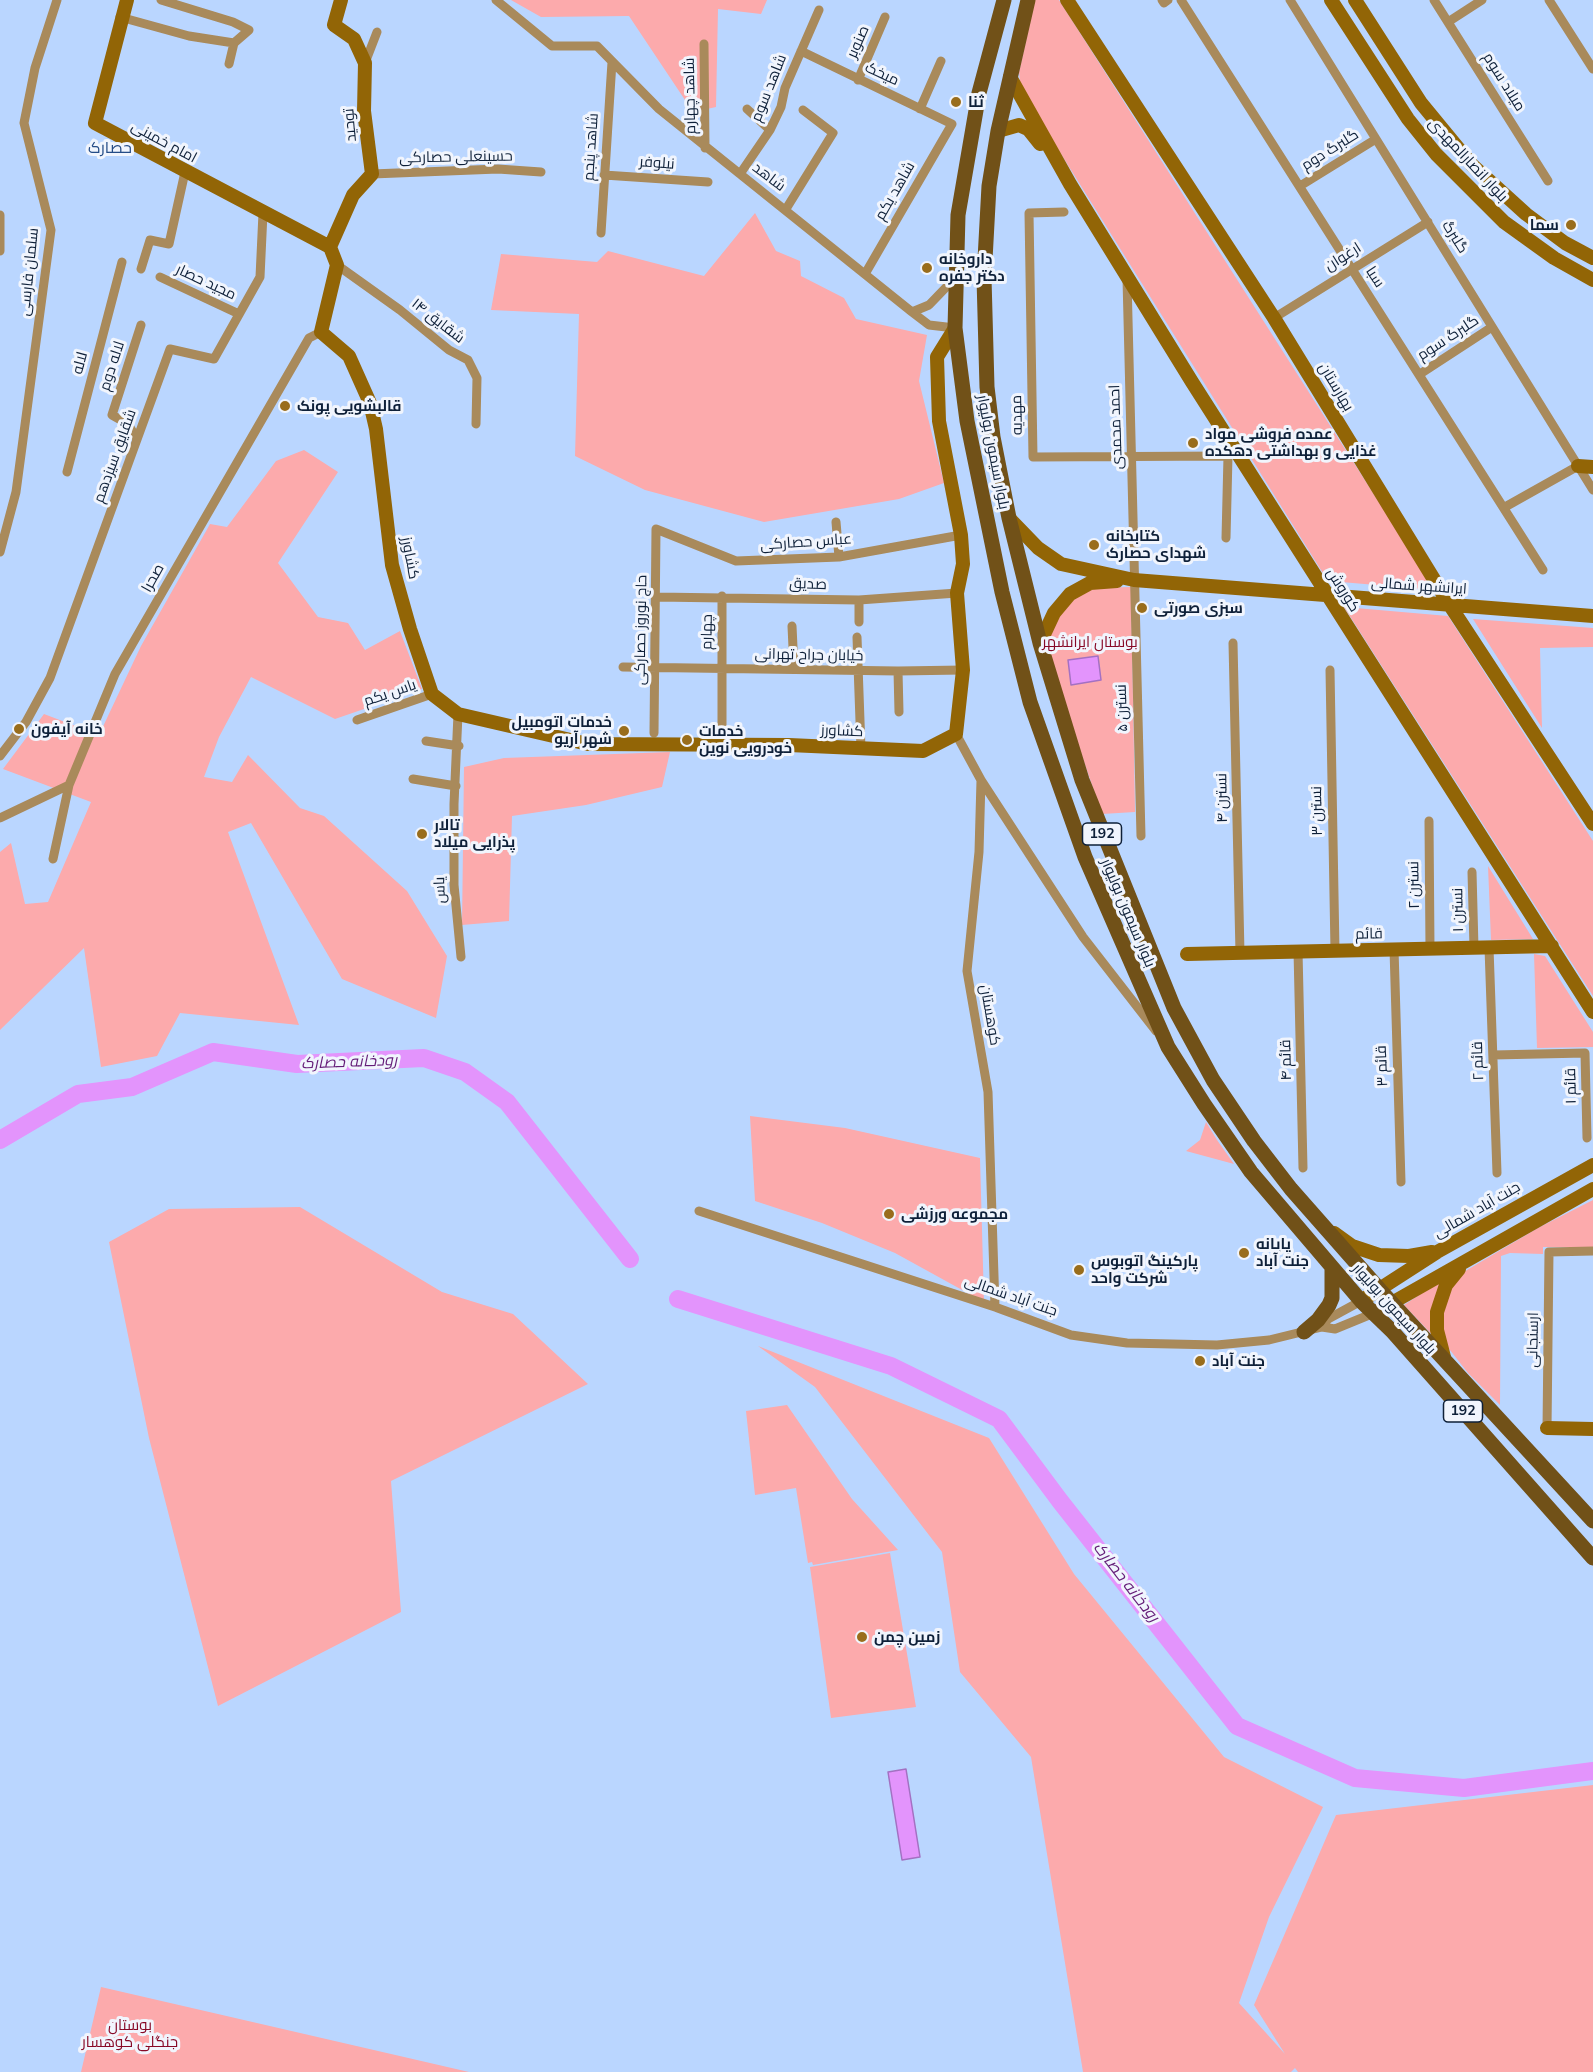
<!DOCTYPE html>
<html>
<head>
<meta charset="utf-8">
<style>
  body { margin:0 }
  canvas { display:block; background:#bad6ff }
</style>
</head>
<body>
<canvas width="1593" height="2072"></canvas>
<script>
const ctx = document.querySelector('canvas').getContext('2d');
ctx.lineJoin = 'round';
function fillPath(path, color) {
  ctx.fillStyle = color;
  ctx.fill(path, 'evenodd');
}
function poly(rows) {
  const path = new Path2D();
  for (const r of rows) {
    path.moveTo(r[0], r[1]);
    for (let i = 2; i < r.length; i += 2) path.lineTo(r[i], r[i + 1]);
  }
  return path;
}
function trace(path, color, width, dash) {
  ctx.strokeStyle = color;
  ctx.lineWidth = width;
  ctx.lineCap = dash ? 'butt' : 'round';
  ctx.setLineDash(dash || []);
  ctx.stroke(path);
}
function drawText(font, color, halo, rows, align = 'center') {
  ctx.font = font + ' Mulish,Cairo,sans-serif';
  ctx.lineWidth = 6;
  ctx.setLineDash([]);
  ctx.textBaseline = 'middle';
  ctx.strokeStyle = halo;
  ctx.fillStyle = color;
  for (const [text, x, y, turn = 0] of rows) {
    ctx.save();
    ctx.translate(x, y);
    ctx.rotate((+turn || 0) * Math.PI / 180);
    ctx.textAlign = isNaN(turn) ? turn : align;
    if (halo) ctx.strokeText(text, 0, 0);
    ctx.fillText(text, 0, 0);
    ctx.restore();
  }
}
const green = poly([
  [511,0,767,0,761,14,718,9,716,107,693,112,629,16,541,17],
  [1035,0,1059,0,1431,584,1423,589,1341,582,1326,578,1021,90,1019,72],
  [755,213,776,251,800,261,801,276,844,298,856,319,927,335,919,381,944,483,899,499,764,522,645,490,575,456,579,314,491,310,501,254,597,262,608,251,704,276],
  [304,450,338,472,278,563,318,617,348,623,365,650,400,631,422,689,335,719,251,677,219,737,204,777,232,782,248,755,300,808,324,816,407,891,447,956,436,1018,342,979,251,823,228,832,299,1025,180,1013,157,1056,101,1067,84,948,0,1030,0,852,11,843,25,904,48,902,91,802,3,769,44,714,99,735,141,646,210,524,227,527,276,461],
  [1131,587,1135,812,1102,814,1071,724,1050,654,1049,639,1051,626,1071,600,1091,588],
  [1344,607,1448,616,1593,841,1593,996],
  [1473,619,1593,628,1593,647,1540,648,1542,728],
  [670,752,662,787,586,805,512,816,509,921,462,925,464,767,504,758],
  [1488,866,1533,939,1491,940],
  [1534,954,1545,956,1593,1032,1593,1047,1537,1048],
  [750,1116,845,1128,980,1158,984,1302,895,1253,822,1223,755,1201],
  [1206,1122,1217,1140,1234,1164,1186,1151,1200,1140],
  [1593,1200,1593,1247,1543,1247,1543,1254,1510,1253,1501,1256,1500,1405,1468,1373,1446,1345,1441,1326,1448,1289,1462,1273,1538,1228],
  [300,1207,442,1292,513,1314,588,1384,391,1481,401,1612,218,1706,149,1438,109,1242,169,1209],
  [1448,1276,1436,1339,1404,1305],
  [758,1346,989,1438,1074,1574,1224,1757,1323,1807,1269,1917,1239,2003,1285,2054,1254,2005,1336,1815,1593,1785,1593,2072,1298,2072,1295,2068,1291,2072,1083,2072,1031,1757,960,1672,942,1552,815,1387],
  [787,1405,852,1499,898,1550,813,1565,812,1562,808,1563,796,1488,755,1495,746,1411],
  [890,1553,916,1707,831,1718,810,1567],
  [101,1987,469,2072,81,2072]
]);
const water = poly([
  [1098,656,1101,680,1071,685,1068,660,1098,656],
  [906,1769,920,1857,902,1860,888,1772,906,1769]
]);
const river = poly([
  [0,1140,78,1094,132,1087,213,1052,297,1064,424,1058,465,1072,507,1102,630,1259],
  [678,1299,891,1366,999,1419,1060,1501,1237,1726,1355,1778,1464,1788,1593,1771]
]);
const street = poly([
  [161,0,233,22,249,30,234,43,229,64],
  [496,0,552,46,597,46,659,109,912,312],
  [1162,0,1164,3,1168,0],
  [1181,0,1543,570],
  [1290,0,1593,490],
  [1434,0,1548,181],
  [1549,0,1593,69],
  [120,17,189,36,234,43],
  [1448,22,1482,0],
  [704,44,705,148],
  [801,51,952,124,865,274],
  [365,63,377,32],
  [858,80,885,17],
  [747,109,770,130],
  [920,109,941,61],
  [372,174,498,169,541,172],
  [740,174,770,130,781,107,785,88,819,10],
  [604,175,708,182],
  [1300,186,1376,139],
  [786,209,833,133,803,110],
  [1064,212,1029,213,1033,457,1228,456,1226,538],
  [0,215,0,251],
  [601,233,612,62],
  [337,265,400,310,449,350,468,360,477,378,476,424],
  [141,269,150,240,169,244,185,172],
  [160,277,239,314],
  [1127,279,1141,836],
  [1274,318,1428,222],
  [955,328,929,325,912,312,929,305,956,277],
  [1420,374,1492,327],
  [137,439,128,424,112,415,141,325],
  [67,472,122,262],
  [1505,507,1578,466],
  [836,522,839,557],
  [0,552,16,492,51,230,24,123,35,68,57,0],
  [657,597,859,600,957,593],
  [859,600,859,622],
  [792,626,794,669],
  [857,637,861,749],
  [1233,643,1240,953],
  [623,667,898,671,963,670],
  [1330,670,1335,951],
  [898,671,899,712],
  [458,714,454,804,454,885,461,957],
  [357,720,432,694],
  [654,733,656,529,736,561,839,557,961,535],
  [956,734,981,780,979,852,967,971,988,1092,995,1307],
  [426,741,459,746],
  [722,746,722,596],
  [0,756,26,722,50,678,170,349,214,359,260,277,263,213],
  [413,779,456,786],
  [981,780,1083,937,1156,1031],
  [0,818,69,785,115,674,309,338,321,332],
  [1429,821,1430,949],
  [53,859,69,785],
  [1472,872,1474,948],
  [1489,948,1497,1173],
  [1394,949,1401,1182],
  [1298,951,1303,1168],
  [1493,1055,1585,1053,1587,1138],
  [699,1211,995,1307,1071,1335,1127,1343,1217,1345,1269,1340,1322,1327,1335,1329,1374,1313],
  [1322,1327,1328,1319,1361,1301],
  [1547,1428,1549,1252,1593,1251]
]);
const secondary = poly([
  [127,0,95,123,330,247],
  [1067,0,1274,318,1449,604,1593,824],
  [1331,0,1408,119,1436,154,1504,222,1554,258,1593,280],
  [1355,0,1421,103,1472,165,1526,214,1565,243,1593,258],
  [1010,77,1070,184,1192,382,1593,1012],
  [998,131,1019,125,1028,129,1040,144],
  [330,247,337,265,321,332,349,356,370,403,376,429,392,565,410,629,432,694,458,714,588,744,789,745,923,751,956,734,963,670,957,593,963,564,961,535,939,421,937,357,955,328],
  [330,247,353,195,372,174,364,111,365,63,354,39,334,25,341,0],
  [1578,466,1593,467],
  [1009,518,1038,548,1061,564,1134,580,1593,616],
  [1040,643,1054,613,1070,594,1090,583,1117,581],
  [1187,954,1552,946],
  [1334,1233,1352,1246,1379,1255,1409,1256,1432,1252],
  [1361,1301,1437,1252,1593,1165],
  [1374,1313,1593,1189],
  [1444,1357,1437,1330,1437,1312,1446,1285,1459,1269],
  [1547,1428,1593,1429]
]);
const primary = poly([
  [1004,0,979,93,958,215,955,328,967,421,1002,592,1030,702,1085,857,1168,1047,1204,1104,1251,1172,1361,1301,1392,1331,1593,1558],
  [1028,0,998,131,989,186,984,278,987,387,993,437,1009,518,1040,643,1082,780,1174,1008,1213,1080,1254,1141,1291,1189,1380,1290,1593,1521],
  [1304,1332,1318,1320,1329,1305,1332,1298,1332,1267]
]);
const markers = [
  [956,102,6,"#996d1c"],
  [1571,225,6,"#996d1c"],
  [927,268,6,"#996d1c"],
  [285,406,6,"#996d1c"],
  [1193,443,6,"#996d1c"],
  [1094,545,6,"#996d1c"],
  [1142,608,6,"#996d1c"],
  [19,729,6,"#996d1c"],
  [624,731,6,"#996d1c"],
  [687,740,6,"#996d1c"],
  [422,834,6,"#996d1c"],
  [889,1214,6,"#996d1c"],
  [1244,1253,6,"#996d1c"],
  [1079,1270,6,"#996d1c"],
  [1200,1361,6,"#996d1c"],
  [862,1637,6,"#996d1c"]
];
const shields = [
  [1102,834,39],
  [1463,1411,39]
];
const shieldNames = [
  ["192",1102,834],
  ["192",1463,1411]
];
const streetNames = [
  ["صنوبر",858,42,-66],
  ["میخک",882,74,25],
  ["میلاد سوم",1504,82,58],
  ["شاهد سوم",769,88,-68],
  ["شاهد چهارم",690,96,-91],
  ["توحید",350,125,-95],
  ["امام خمینی",164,142,28],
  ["شاهد پنجم",591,147,-86],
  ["گلبرگ دوم",1330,150,-32],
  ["حسینعلی حصارکی",456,157,-1],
  ["بلوار انصارالمهدی",1468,160,47],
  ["نیلوفر",657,163,4],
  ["شاهد",769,177,37],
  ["شاهد یکم",895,191,-60],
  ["گلبرگ",1455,237,58],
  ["ارغوان",1343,257,-32],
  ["سلمان فارسی",29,272,-84],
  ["سبا",1375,277,57],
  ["مجید حصار",206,282,25],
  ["شقایق ۱۴",438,321,38],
  ["گلبرگ سوم",1448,338,-33],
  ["لاله",80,363,-75],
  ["لاله دوم",112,366,-72],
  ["بهارستان",1336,387,59],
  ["مهدیه",1017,415,-91],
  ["احمد محمدی",1116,427,-92],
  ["بلوار سیمون بولیوار",993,452,79],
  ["شقایق سیزدهم",115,456,-70],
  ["عباس حصارکی",806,542,-4],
  ["کشاورز",410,558,79],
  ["صحرا",153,578,-61],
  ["صدیق",808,584,2],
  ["ایرانشهر شمالی",1419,586,4],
  ["کوروش",1343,590,58],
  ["حاج نوروز حصارکی",641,630,-89],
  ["چهارم",707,632,-89],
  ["خیابان جراح تهرانی",809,655,1],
  ["یاس یکم",390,693,-19],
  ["نسترن ۵",1122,708,-92],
  ["کشاورز",842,731,2],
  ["نسترن ۴",1222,798,-91],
  ["نسترن ۳",1317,811,-91],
  ["نسترن ۲",1414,885,-91],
  ["یاس",440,890,-92],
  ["نسترن ۱",1458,910,-91],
  ["بلوار سیمون بولیوار",1128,913,67],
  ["قائم",1369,934,-1],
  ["کوهستان",990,1015,80],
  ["قائم ۴",1286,1060,-91],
  ["قائم ۲",1478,1061,-92],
  ["قائم ۳",1382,1066,-92],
  ["قائم ۱",1571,1086,-91],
  ["جنت آباد شمالی",1477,1210,-30],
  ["جنت آباد شمالی",1011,1296,19],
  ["بلوار سیمون بولیوار",1394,1309,48],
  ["ارسنجانی",1533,1340,-89]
];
const poiNames = [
  ["ثنا",968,102],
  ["سما",1559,225,"right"],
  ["داروخانه",939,259],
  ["دکتر جفره",939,276],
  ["قالبشویی پونک",297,406],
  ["عمده فروشی مواد",1205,434],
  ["غذایی و بهداشتی دهکده",1205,451],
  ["کتابخانه",1106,536],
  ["شهدای حصارک",1106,553],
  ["سبزی صورتی",1154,608],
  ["خدمات اتومبیل",612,722,"right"],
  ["شهر آریو",612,739,"right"],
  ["خانه آیفون",31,729],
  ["خدمات",699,731],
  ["خودرویی نوین",699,748],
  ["تالار",434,825],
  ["پذرایی میلاد",434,842],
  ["مجموعه ورزشی",901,1214],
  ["پایانه",1256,1244],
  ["جنت آباد",1256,1261],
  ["پارکینگ اتوبوس",1091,1261],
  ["شرکت واحد",1091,1278],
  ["جنت آباد",1212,1361],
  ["زمین چمن",874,1637]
];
const parkNames = [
  ["بوستان ایرانشهر",1090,642],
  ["بوستان",130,2025],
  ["جنگلی کوهسار",130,2042]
];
const neighbourhoodNames = [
  ["حصارک",110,148]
];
const waterNames = [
  ["رودخانه حصارک",349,1062,-2],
  ["رودخانه حصارک",1126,1582,52]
];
fillPath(green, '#fcaaac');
fillPath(water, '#e394fc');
trace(water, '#a371c2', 1.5);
trace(river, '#e394fc', 18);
trace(street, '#a98a5b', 9);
trace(secondary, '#926506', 14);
trace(primary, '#715118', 15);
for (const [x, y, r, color] of markers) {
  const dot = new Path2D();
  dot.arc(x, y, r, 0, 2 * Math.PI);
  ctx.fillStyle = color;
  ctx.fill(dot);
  trace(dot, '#f1f5fd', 2);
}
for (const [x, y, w] of shields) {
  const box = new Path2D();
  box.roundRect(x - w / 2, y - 11, w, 22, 4.5);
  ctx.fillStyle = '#f1f5fd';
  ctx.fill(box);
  trace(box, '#0e2039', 1.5);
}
drawText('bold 14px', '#0e2039', null, shieldNames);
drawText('15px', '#0e2039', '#f1f5fd', streetNames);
drawText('bold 15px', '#0e2039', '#f1f5fd', poiNames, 'left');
drawText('15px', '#870826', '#f1f5fd', parkNames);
drawText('16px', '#244c87', '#f1f5fd', neighbourhoodNames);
drawText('italic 16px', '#641c78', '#f1f5fd', waterNames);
</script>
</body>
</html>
